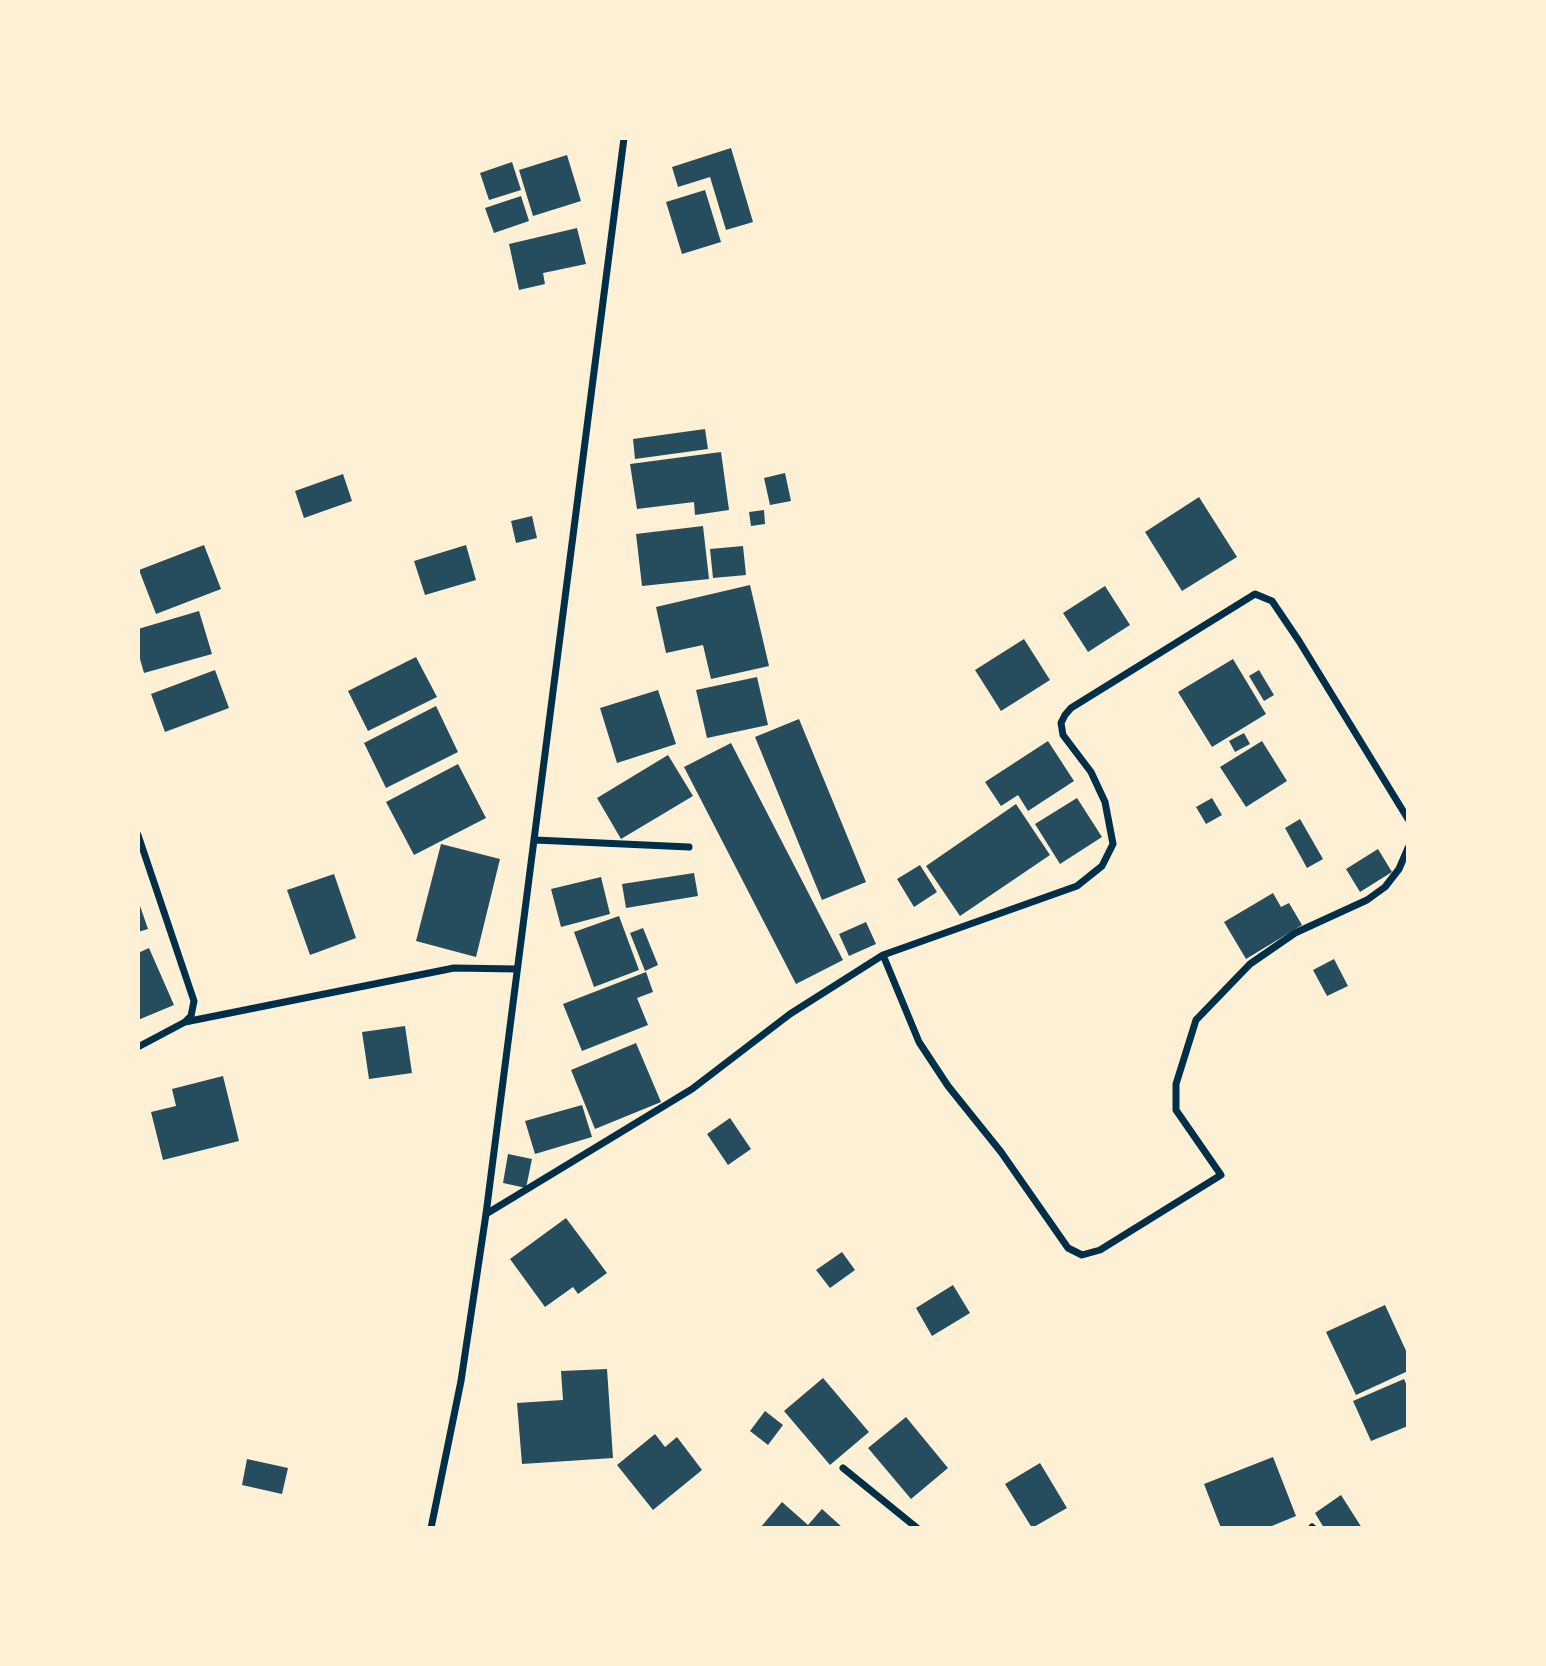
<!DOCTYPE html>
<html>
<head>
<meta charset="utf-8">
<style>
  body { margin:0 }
  #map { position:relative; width:1546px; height:1666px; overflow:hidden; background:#fdf0d5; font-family:Mulish,sans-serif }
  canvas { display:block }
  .frame { position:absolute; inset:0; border:140px solid #fdf0d5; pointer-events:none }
</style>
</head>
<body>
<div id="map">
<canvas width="1546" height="1666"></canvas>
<div class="frame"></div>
</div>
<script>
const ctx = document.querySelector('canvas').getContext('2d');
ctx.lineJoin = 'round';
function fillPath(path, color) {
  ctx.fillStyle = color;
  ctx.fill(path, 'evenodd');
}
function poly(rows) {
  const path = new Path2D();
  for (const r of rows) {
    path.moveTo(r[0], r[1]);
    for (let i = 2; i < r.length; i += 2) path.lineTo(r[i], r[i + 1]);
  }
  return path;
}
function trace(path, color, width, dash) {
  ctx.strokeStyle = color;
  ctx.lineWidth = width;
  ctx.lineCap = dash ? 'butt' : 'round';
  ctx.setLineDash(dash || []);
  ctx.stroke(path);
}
const building = poly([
  [731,148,753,222,726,230,710,177,678,187,672,167],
  [567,155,581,201,533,216,519,170],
  [512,162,521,190,489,200,480,173],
  [705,190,721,242,682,254,666,202],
  [521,196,529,221,494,233,485,208],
  [577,228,586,264,543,273,545,284,519,290,509,244],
  [705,429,708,449,635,459,633,439],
  [721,452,729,510,695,515,694,502,637,509,630,464],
  [785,473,791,501,770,505,764,478],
  [343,474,352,501,304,518,295,491],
  [1199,497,1237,557,1182,591,1145,532],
  [764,510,765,524,751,526,749,512],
  [532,516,537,538,516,543,511,521],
  [703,526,709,579,642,586,636,534],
  [204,545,221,589,156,614,139,570],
  [466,545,476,580,425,595,414,561],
  [743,546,746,575,713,578,710,549],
  [750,585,769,666,711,679,703,645,666,653,656,607],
  [1105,586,1130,625,1088,652,1063,613],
  [199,611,212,654,144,673,138,652,138,629],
  [1024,639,1050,680,1001,711,975,670],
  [416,657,437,697,368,731,348,691],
  [1233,659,1266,714,1212,747,1178,692],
  [215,670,229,708,165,732,151,694],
  [1259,670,1274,695,1264,701,1249,676],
  [757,677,768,725,707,738,696,690],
  [658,690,676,744,617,763,600,708],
  [436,706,458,752,386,788,364,743],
  [799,719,866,882,822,900,755,737],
  [1244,733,1250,744,1235,752,1229,741],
  [1048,741,1074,781,1028,811,1018,795,1001,806,985,782],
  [1262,741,1287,781,1246,807,1220,767],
  [731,743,843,960,796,984,684,767],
  [668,755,693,796,621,839,597,798],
  [458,764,486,818,414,855,386,802],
  [1077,798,1102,837,1060,864,1035,824],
  [1212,798,1222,815,1206,824,1196,807],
  [1016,804,1050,855,960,916,926,866],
  [1300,819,1323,859,1307,868,1285,828],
  [441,844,500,859,476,957,416,941],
  [1378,849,1392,872,1360,892,1346,869],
  [920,865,937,892,914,907,897,879],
  [694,873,698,896,626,908,622,884],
  [334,874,356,938,310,955,287,890],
  [601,877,610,914,561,927,551,889],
  [1273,893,1281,907,1289,903,1302,925,1246,959,1224,922],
  [138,900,148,929,138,932],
  [619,916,639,970,594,987,574,932],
  [866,922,876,944,849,956,839,934],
  [643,928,658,965,645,971,630,933],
  [149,948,174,1005,138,1020,138,953],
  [1334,959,1348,986,1327,996,1313,970],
  [646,972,653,992,637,998,648,1025,582,1051,563,1004],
  [405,1026,412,1073,369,1079,362,1032],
  [636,1043,661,1102,595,1129,571,1070],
  [223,1076,239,1141,163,1160,151,1112,176,1106,172,1089],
  [582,1105,592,1137,535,1154,525,1121],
  [730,1118,751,1149,728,1165,707,1134],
  [508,1154,532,1159,526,1188,503,1183],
  [566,1218,607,1273,578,1294,573,1287,545,1307,510,1259],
  [842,1252,855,1270,830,1288,816,1270],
  [953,1285,970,1313,932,1336,916,1308],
  [1385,1305,1408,1355,1408,1371,1356,1395,1326,1332],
  [607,1369,613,1458,522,1464,517,1403,563,1400,561,1371],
  [823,1378,869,1432,830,1465,784,1411],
  [1404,1379,1408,1388,1408,1426,1371,1441,1353,1401],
  [765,1411,783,1425,768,1445,750,1431],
  [906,1417,948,1468,911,1499,868,1448],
  [655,1434,665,1447,677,1437,702,1470,653,1510,617,1465],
  [1273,1457,1296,1516,1267,1528,1221,1528,1204,1484],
  [247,1459,288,1468,282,1494,242,1485],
  [1040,1463,1067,1508,1032,1528,1005,1484],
  [1341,1495,1362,1528,1324,1528,1315,1513],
  [782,1502,808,1525,822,1509,843,1528,760,1528]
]);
const minor = poly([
  [138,835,194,1001,191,1016,185,1022,138,1047],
  [535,840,689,847],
  [883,955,919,1042,948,1086,1001,1152,1068,1248,1082,1255,1100,1250,1221,1175,1176,1110,1176,1084,1196,1020,1250,964,1295,933,1367,900,1385,887,1399,869,1408,848],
  [185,1022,454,968,517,969],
  [486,1214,692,1089,790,1014,883,955,1077,886,1102,866,1113,844,1105,802,1091,772,1063,735,1061,723,1065,715,1071,708,1255,594,1272,601,1299,641,1408,819],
  [843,1468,917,1528],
  [1312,1527,1313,1528],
  [431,1528,461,1381,486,1214,624,138]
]);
fillPath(building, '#264d5e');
trace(minor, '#003049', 7);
</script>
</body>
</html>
